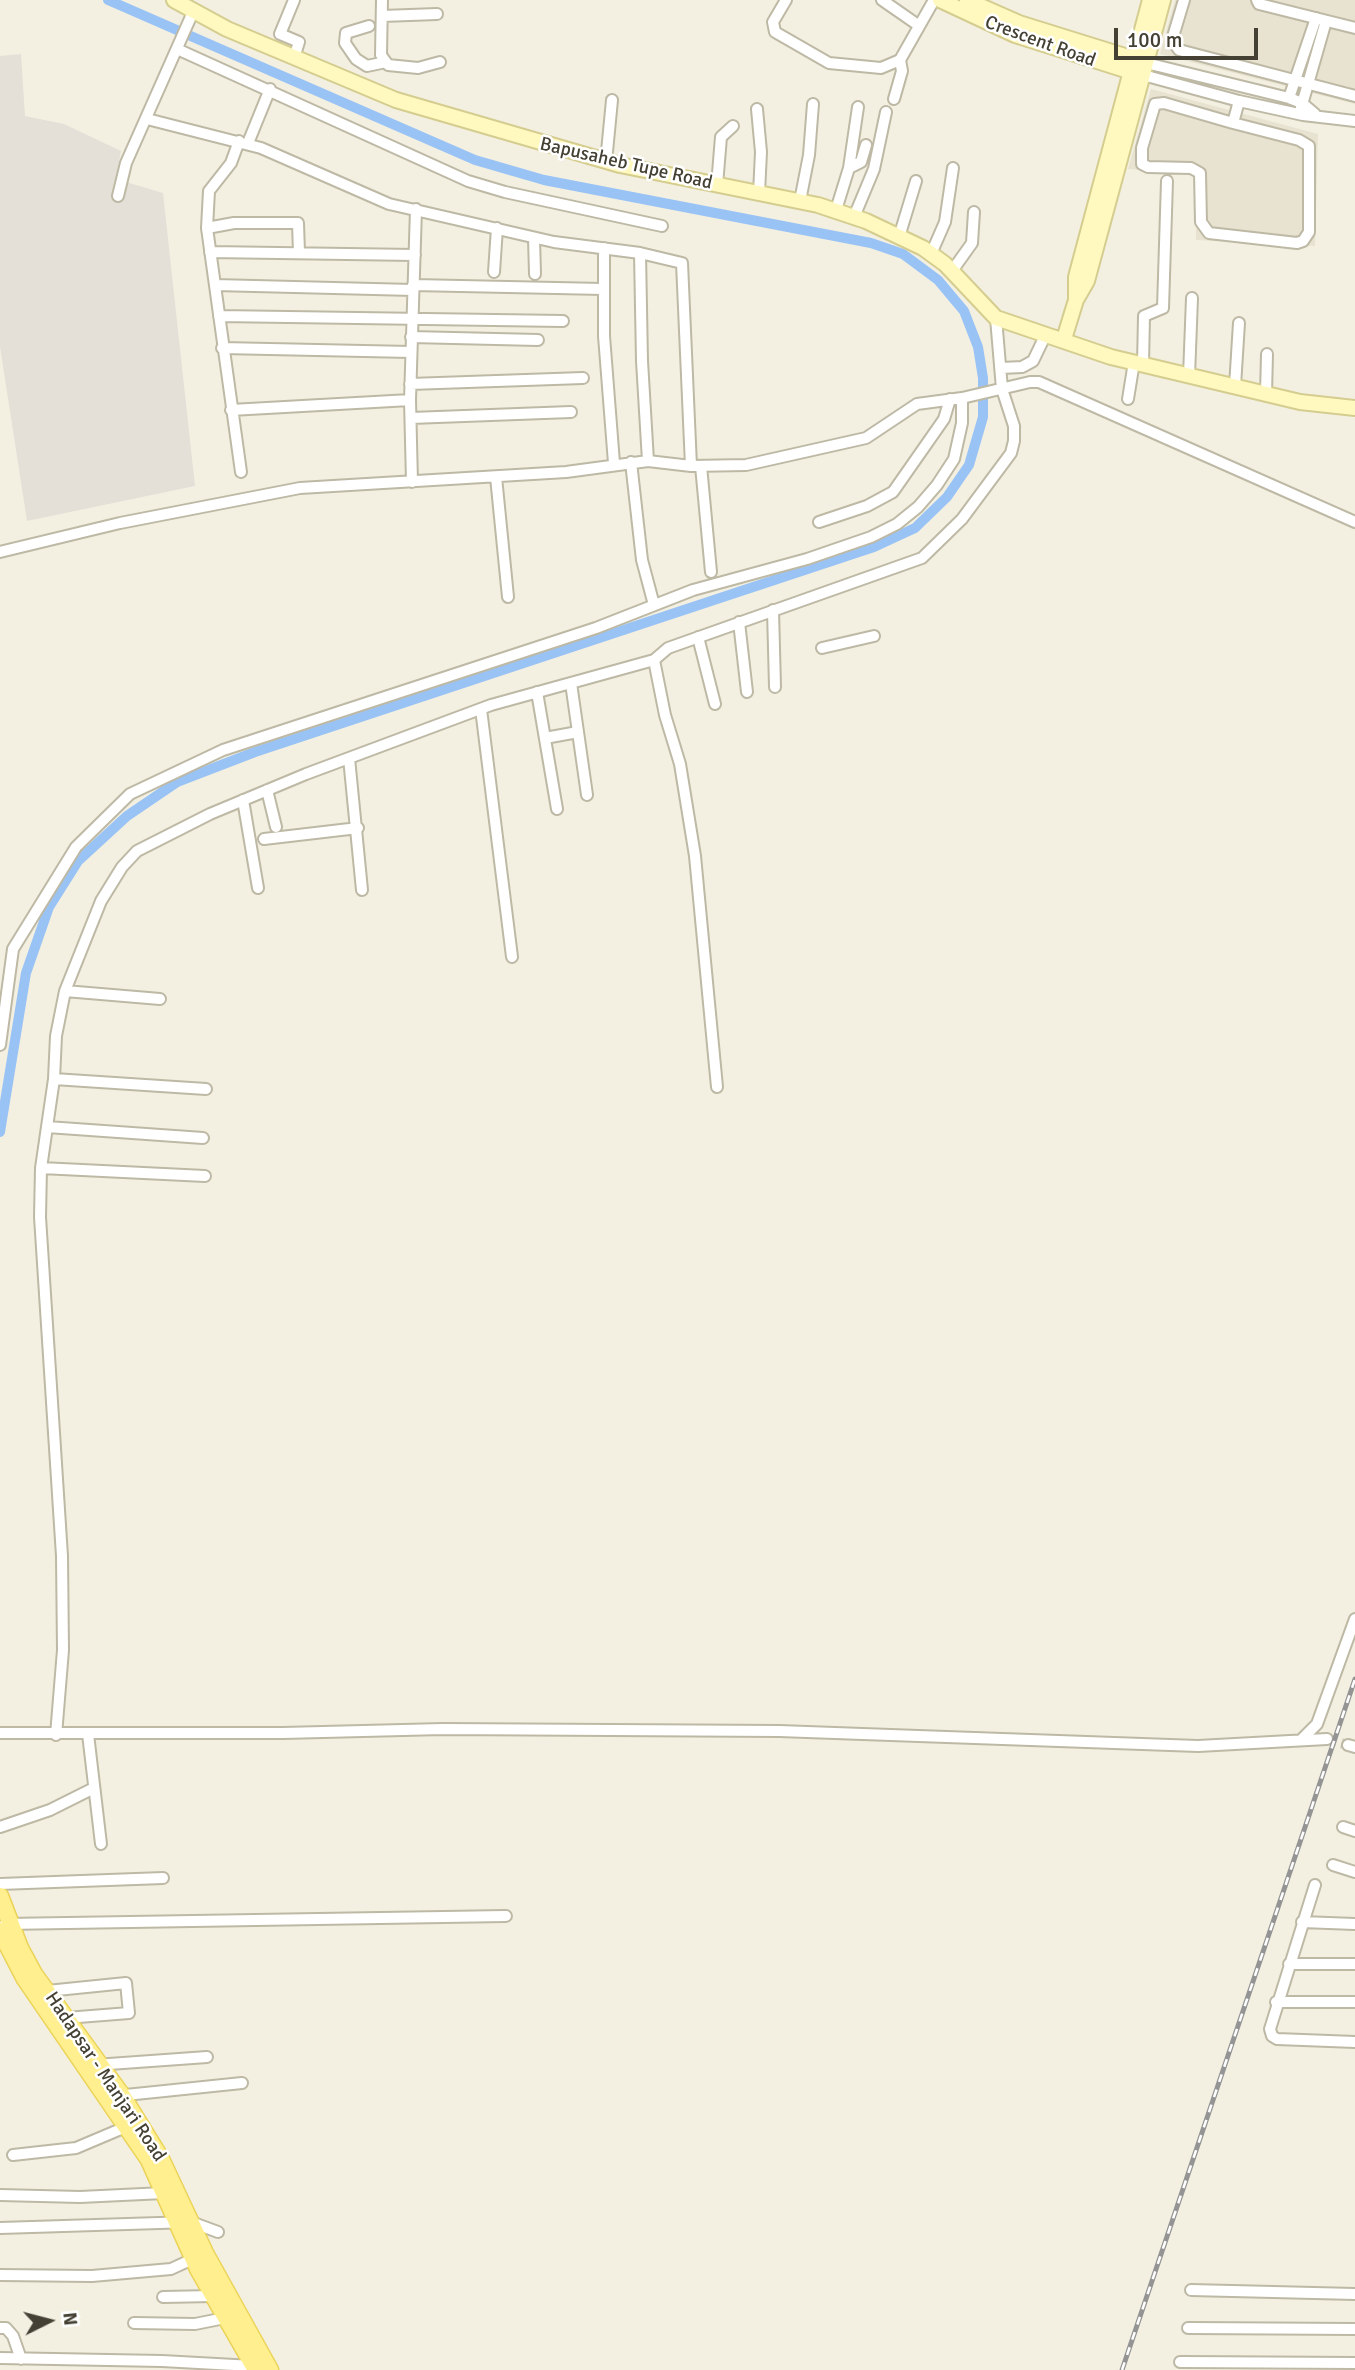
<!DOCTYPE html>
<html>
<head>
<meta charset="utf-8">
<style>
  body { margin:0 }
  #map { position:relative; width:1355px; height:2370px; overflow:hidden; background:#f3f0e2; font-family:Signika,sans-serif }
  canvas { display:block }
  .north { position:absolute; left:14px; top:2286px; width:70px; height:70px; -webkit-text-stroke:5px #fff; paint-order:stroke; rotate:84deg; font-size:19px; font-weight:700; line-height:28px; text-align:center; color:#444033 }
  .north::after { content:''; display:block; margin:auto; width:24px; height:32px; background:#444033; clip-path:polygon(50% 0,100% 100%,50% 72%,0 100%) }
  .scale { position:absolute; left:1114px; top:28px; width:144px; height:32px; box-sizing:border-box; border:4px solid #444033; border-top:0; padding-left:9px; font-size:21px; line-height:24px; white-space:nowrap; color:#444033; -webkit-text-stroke:5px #fff; paint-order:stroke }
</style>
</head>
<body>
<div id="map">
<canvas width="1355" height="2370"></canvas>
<div class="north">N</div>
<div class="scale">100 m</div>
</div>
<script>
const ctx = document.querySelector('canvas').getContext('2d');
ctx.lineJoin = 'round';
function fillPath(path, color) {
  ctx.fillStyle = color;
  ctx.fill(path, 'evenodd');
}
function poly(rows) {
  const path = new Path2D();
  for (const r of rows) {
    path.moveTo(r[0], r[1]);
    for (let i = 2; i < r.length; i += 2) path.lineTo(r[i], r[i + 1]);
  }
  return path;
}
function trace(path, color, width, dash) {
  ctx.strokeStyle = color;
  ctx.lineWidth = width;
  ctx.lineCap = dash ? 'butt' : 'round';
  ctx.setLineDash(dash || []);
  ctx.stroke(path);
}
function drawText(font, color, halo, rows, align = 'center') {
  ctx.font = font + ' Signika,sans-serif';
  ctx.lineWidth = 5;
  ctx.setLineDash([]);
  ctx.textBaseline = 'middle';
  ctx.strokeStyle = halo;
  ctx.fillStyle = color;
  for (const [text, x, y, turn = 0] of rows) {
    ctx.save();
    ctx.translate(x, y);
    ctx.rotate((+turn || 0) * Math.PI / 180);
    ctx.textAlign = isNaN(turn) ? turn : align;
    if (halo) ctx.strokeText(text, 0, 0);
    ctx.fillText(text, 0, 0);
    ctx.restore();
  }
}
const residential = poly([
  [1175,0,1355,0,1355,104,1160,54],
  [1151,89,1318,134,1315,246,1196,240,1197,173,1128,169]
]);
const industrial = poly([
  [21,54,25,116,64,124,121,151,116,179,163,193,195,486,27,521,0,347,0,56]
]);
const canal = poly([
  [0,1132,26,973,49,907,78,861,127,816,177,782,255,752,874,547,915,528,947,497,969,465,983,417,983,378,978,347,964,311,938,280,903,254,871,243,544,180,475,160,108,0]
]);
const streetTunnel = poly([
  [1327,1739,1348,1745]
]);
const street = poly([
  [382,0,381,55,388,65,418,68,440,62],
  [786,0,773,22,775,32,829,63,881,68,900,60,934,0],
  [882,0,918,25],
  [1184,0,1172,40,1179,50,1355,96],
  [1257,0,1259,4,1355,28],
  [382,16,437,14],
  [369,26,346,33,345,43,356,59,367,66,386,62],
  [177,49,468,181,505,192,662,226],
  [294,58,299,42,280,34,294,0],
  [1146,63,1289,98,1302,103,1315,114],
  [1143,75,1239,101,1303,115,1355,121],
  [1289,98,1316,18],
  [894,99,902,71,900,60],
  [1301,108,1326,21],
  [757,109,761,152,759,193],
  [147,119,261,148,389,204,554,242,640,253,682,263,691,466],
  [1233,123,1299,140,1309,146,1309,232,1303,241,1297,243,1209,233,1201,222,1200,173,1191,168,1148,167,1142,164,1142,148,1155,104,1164,103,1233,123,1239,101],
  [239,141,231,163,209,191,207,228,241,472],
  [248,143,270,89],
  [606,162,612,100],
  [849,168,861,162,866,145],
  [717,185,721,137,733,126],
  [118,196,126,163,193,12],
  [800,201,809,155,813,104],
  [836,210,849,168,858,107],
  [854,217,874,169,886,112],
  [207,228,234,223,298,223,299,253],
  [899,237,916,181],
  [534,238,535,274],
  [604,248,604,336,614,463],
  [210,252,415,255],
  [640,253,642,361,648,461],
  [931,254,945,222,953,168],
  [952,271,972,243,974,212],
  [494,272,497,228],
  [215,285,413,290],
  [413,285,603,289],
  [219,316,563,321],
  [411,337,538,340],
  [222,348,411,352],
  [1143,364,1144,316,1163,308,1167,181],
  [1001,368,1022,367,1033,361,1046,334],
  [1189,376,1192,298],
  [410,384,583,378],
  [1235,386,1239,323],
  [1266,394,1267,354],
  [1128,399,1134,362],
  [231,410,410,400],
  [411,418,571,412],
  [631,462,642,560,654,605],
  [701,466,711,572],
  [496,477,508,597],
  [412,482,410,400,416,209],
  [819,522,867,506,893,492,944,419,950,399],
  [0,552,120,523,300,488,566,472,648,461,691,466,746,465,866,438,917,404,962,398,1030,382,1039,382,1355,522],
  [773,610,775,687],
  [739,622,747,692],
  [698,637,715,704],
  [822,648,874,636],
  [571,683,587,795],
  [537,692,557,809],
  [481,709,512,957],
  [545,738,578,732],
  [349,758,362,890],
  [267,790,276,827],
  [243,800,258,888],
  [264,839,358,828],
  [65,991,160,999],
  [0,1045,13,949,76,847,130,794,223,750,596,628,693,590,807,559,871,537,897,524,918,507,937,485,954,459,962,423,962,398],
  [54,1079,206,1089],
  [717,1087,695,856,680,764,665,715,654,660,668,648,922,558,962,519,1011,453,1014,441,1014,426,1002,389,996,318],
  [47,1127,203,1138],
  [41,1168,205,1176],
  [0,1733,283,1733,443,1729,779,1731,1198,1746,1327,1739],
  [88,1734,101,1844],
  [56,1735,63,1650,62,1556,40,1217,41,1168,54,1079,56,1036,65,991,101,901,122,867,137,851,210,814,306,774,491,705,654,660],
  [1302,1739,1317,1724,1355,1619],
  [1348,1745,1355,1747],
  [0,1827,50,1810,94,1788],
  [1343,1827,1355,1831],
  [1333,1865,1355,1872],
  [0,1884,163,1878],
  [1315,1885,1270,2029,1272,2036,1277,2039,1355,2042],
  [1302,1922,1355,1924],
  [5,1924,506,1916],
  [1289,1964,1355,1964],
  [47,1991,126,1983,129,2013,66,2018],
  [1276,2002,1355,2002],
  [95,2065,207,2057],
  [116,2096,242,2083],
  [13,2155,76,2148,128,2126],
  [0,2195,80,2197,164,2193],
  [0,2228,191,2222,218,2232],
  [0,2275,92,2276,171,2269,197,2257],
  [1191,2290,1355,2294],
  [163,2297,213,2296],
  [134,2323,195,2324,225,2318],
  [0,2328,6,2328,13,2336,21,2359],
  [1188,2328,1355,2329],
  [0,2358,162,2361,253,2366],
  [1180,2362,1355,2363]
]);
const secondary = poly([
  [174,0,227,29,396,100,620,165,818,205,866,221,923,248,945,264,996,318,1008,322,1111,357,1300,402,1355,408],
  [940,0,1015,35,1138,74],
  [967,0,1019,23,1141,61],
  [1076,298,1076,277,1150,0],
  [1064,339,1076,300,1087,281,1163,0]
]);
const primary = poly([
  [0,1896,20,1948,34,1974,121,2094,160,2157,205,2253,270,2370],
  [0,1931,25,1979,149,2160,198,2269,256,2370]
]);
const rail = poly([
  [1122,2370,1355,1679]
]);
const streetNames = [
  ["Crescent Road",1040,42,20],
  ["Bapusaheb Tupe Road",626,164,13],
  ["Hadapsar - Manjari Road",105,2077,56]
];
fillPath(residential, '#e7e3d0');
fillPath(industrial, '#e4e0d8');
trace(canal, '#9ac3f5', 10);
trace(streetTunnel, '#d0cdbf', 10, [10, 5]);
trace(street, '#beb9a5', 14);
trace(secondary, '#d5cd8f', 18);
trace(primary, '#ebd358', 19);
trace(street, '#fff', 10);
trace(secondary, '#fff9c0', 14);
trace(primary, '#ffef8f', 16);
trace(rail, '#949494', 5);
trace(rail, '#fff', 2.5, [8]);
drawText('19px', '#444033', '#fff', streetNames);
</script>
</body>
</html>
